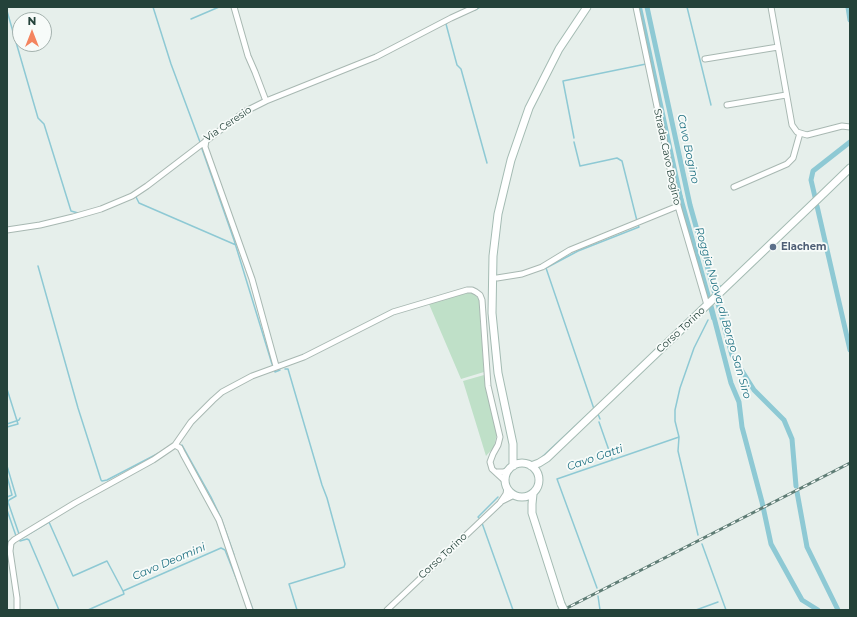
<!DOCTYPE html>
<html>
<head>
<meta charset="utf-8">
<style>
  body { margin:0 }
  #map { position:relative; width:857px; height:617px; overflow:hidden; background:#e6efeb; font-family:Montserrat,sans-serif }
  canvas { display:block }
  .frame { position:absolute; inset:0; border:8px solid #24423a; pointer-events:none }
  .north { position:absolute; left:12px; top:12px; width:40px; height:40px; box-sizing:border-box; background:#f7fbf9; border:1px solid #a3b1ad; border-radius:50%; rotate:0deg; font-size:11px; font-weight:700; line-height:16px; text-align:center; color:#24423a }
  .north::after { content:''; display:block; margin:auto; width:14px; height:18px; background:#f4845f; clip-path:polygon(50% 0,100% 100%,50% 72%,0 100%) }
</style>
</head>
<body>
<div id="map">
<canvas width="857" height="617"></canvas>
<div class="frame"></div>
<div class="north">N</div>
</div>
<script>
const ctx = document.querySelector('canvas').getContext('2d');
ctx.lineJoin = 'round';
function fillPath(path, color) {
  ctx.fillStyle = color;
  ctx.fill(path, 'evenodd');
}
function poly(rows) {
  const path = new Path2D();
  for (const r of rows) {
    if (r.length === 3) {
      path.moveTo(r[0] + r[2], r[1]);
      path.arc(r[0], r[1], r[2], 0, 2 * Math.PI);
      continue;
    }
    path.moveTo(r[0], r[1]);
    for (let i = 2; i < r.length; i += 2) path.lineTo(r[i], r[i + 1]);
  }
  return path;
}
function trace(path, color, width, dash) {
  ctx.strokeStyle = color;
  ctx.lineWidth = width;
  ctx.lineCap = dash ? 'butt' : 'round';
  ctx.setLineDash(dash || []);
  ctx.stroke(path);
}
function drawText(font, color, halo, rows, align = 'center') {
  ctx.font = font + ' Montserrat,sans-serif';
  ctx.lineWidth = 3.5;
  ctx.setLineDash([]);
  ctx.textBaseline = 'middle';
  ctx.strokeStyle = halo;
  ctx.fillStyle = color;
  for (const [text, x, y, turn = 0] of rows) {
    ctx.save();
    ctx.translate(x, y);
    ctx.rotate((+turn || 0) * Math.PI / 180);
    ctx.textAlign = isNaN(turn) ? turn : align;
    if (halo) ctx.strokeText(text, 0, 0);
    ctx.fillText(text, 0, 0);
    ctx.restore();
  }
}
const green = poly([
  [466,292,474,293,479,300,484,372,461,379,429,304],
  [484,375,497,433,494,447,486,456,463,381]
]);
const water = poly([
  [639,7,642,7,684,202,680,203]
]);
const stream = poly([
  [153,7,171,64,200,142],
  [687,7,711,105],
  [475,10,480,7],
  [7,11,38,118,44,124,71,211,78,213],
  [191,19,219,7],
  [448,22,446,24,457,65,461,69,487,163],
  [574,138,563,81,646,64],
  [574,142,580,166,617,158,622,161,637,221],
  [201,146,234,240,272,364],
  [135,195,139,203,236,245],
  [38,266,78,408,101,480,102,481,107,480,159,453],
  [718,291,717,288,721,286],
  [709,308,712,319],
  [285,369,288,369,322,485,327,498,345,564,344,567,289,584,297,610],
  [274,370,275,372,280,370],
  [7,389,18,424,7,427],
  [594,409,546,268,578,251,639,227,638,225],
  [598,414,600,419],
  [599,422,612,459],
  [7,424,19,420,20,418],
  [182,445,211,497,221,518,234,555],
  [540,459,588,414],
  [7,466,16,496,9,500,8,502,19,534],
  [7,476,12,495,7,497],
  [7,510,16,536],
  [480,519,478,517,498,497],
  [482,523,513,610],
  [698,535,678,451,679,437,675,421,675,410,680,388,694,348,708,320],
  [22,538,49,522,73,576,107,561,123,591],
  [17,539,20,541,27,539,29,540,59,610],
  [702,544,726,610],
  [243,583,253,610],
  [597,588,557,479,679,437],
  [123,591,221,548,225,550,242,593],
  [598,596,600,610],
  [88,610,124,594,123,591],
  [696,610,718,602]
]);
const canal = poly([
  [647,7,690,205,715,294],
  [848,7,850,20],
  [680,196,711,306,731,383,739,402,742,427,762,502,771,544,802,600,818,610],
  [815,197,811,180,813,171,850,142],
  [817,206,850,350],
  [717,300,732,355,754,390,784,420,792,439,796,486],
  [797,492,807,547,838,610]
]);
const street = poly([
  [234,7,248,56,255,72,266,101],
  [636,7,678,206,707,305],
  [771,7,792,125,797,132,807,135,842,126,850,127],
  [705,59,778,47],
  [727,105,786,95],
  [206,140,205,147,252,279,276,366],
  [734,187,787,164,793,158,800,133],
  [7,230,40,225,73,217,101,209,132,196,147,186,244,112,266,101,376,57,451,18,475,7],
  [497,278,522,274,542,267,570,250,678,206],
  [175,445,191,422,213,400,222,392,252,376,304,357,393,312,467,290,472,290,476,292,480,295,482,300,488,386,500,437,498,445,493,454,490,462,492,469,505,481],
  [497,472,503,472,509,470],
  [502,501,514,495],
  [17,610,17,598,10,551,11,543,14,540,75,503,153,460,175,445,180,448,183,454,219,520,250,610],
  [387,610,500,503,506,494,507,487]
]);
const secondary = poly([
  [522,480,17],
  [513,466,513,444,498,373,492,313,493,256,498,214,511,160,529,108,559,49,587,7],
  [531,466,539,463,547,458,821,196,850,168],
  [533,494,532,504,532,513,561,604]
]);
const rail = poly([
  [563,610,850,463]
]);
const secondaryBridge = poly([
  [561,604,564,610]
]);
const markers = [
  [773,247,4,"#5c6f8a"]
];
const streetNames = [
  ["Via Ceresio",228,124,-34],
  ["Strada Cavo Bogino",667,157,78],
  ["Corso Torino",681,330,-43],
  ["Corso Torino",443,556,-43]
];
const serviceNames = [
  ["Elachem",781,247]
];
const waterNames = [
  ["Cavo Bogino",688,149,78],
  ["Roggia Nuova di Borgo San Siro",723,313,74],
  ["Cavo Gatti",595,458,-19],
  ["Cavo Deomini",169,562,-23]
];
fillPath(green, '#bfe0c8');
fillPath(water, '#8ec9d4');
trace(stream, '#8ec9d4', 1.5);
trace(canal, '#8ec9d4', 5);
trace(street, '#a8b8b2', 7);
trace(secondary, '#a4bbb3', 9);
trace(street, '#fff', 5);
trace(secondary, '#fff', 7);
trace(rail, '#5f7d75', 3);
trace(rail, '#f7fbf9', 1.5, [4.5]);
trace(secondaryBridge, '#a4bbb3', 9, []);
trace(secondaryBridge, '#fff', 7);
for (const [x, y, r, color] of markers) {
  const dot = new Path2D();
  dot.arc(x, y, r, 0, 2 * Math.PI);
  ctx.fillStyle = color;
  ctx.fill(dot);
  trace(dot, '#f7fbf9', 1.5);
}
drawText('10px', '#24423a', '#f7fbf9', streetNames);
drawText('bold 10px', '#4e5e75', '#f7fbf9', serviceNames, 'left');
drawText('italic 11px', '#1c6f80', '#f7fbf9', waterNames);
</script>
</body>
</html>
